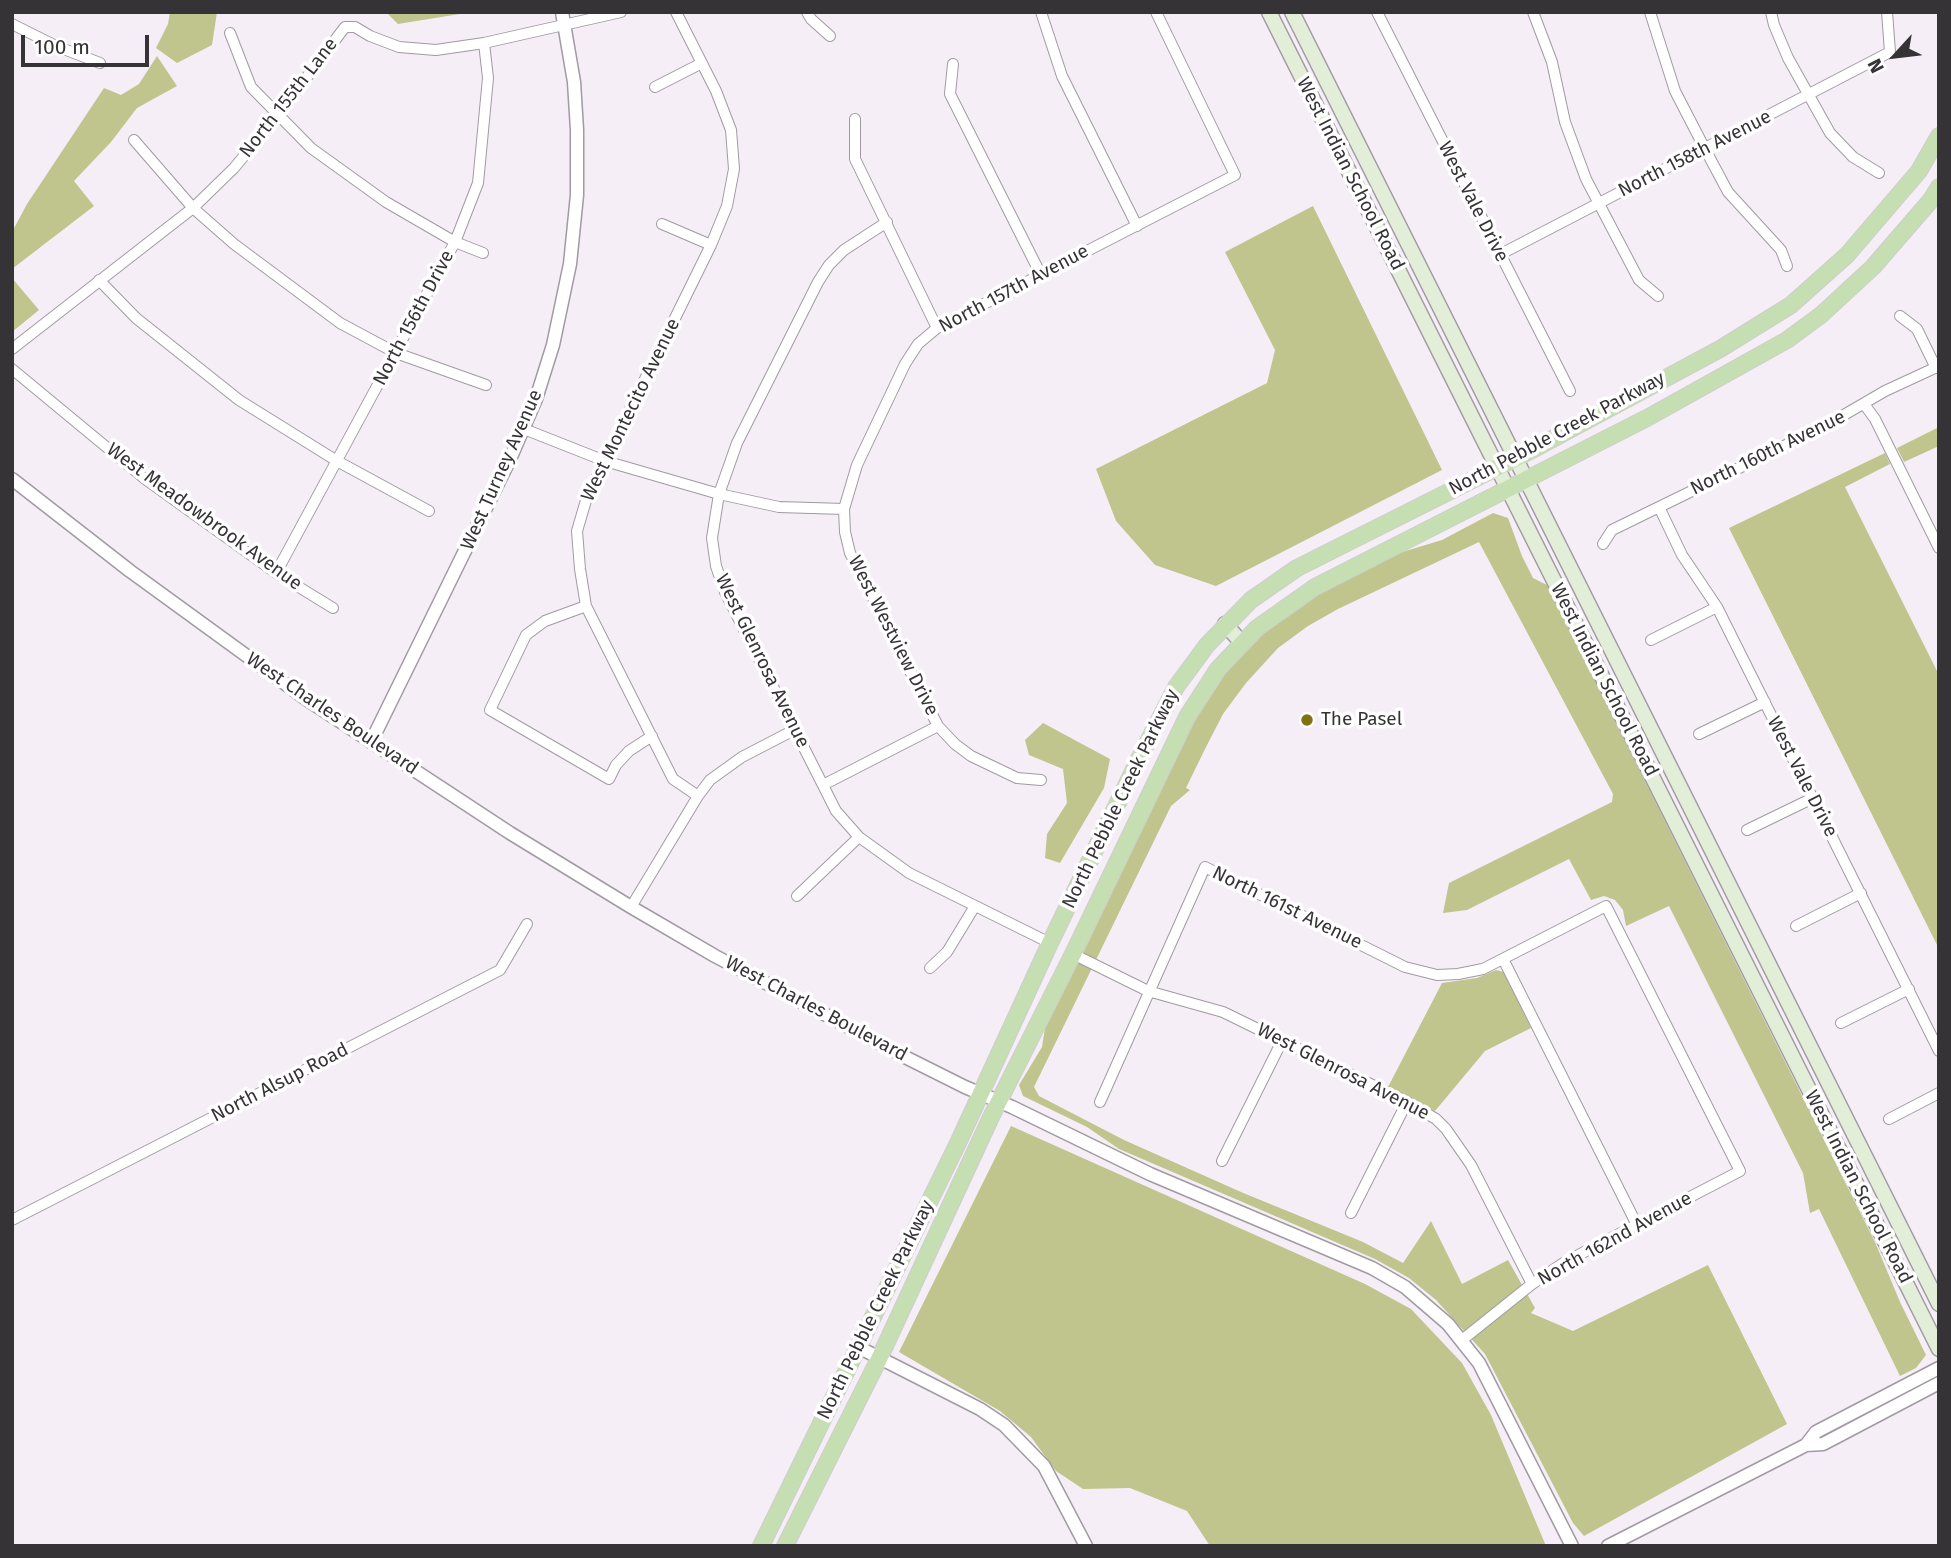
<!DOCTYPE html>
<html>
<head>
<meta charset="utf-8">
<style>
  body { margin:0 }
  #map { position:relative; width:1951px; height:1558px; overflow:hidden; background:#f5eef7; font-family:"Fira Sans",sans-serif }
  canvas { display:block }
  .frame { position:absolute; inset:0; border:14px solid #363337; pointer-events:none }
  .north { position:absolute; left:1860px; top:21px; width:70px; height:70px; -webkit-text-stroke:5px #fff; paint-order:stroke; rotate:243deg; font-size:19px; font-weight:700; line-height:28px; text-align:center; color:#363337 }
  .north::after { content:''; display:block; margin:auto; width:24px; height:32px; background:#363337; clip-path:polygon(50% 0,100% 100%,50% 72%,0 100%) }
  .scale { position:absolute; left:21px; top:35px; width:128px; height:32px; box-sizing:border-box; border:4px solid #363337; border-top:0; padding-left:9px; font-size:21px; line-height:24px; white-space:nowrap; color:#363337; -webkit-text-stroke:5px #fff; paint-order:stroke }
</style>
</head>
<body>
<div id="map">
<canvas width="1951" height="1558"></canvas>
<div class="frame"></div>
<div class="north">N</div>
<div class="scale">100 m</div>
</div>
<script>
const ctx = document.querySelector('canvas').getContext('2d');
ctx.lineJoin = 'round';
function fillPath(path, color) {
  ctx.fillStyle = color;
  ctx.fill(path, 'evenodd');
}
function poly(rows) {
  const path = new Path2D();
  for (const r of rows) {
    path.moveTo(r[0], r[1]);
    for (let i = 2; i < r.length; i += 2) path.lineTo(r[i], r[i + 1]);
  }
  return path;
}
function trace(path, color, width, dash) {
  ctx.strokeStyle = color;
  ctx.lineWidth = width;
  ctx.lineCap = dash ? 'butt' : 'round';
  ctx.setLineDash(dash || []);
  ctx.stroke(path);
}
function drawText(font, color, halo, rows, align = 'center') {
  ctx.font = font + ' "Fira Sans",sans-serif';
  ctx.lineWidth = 7;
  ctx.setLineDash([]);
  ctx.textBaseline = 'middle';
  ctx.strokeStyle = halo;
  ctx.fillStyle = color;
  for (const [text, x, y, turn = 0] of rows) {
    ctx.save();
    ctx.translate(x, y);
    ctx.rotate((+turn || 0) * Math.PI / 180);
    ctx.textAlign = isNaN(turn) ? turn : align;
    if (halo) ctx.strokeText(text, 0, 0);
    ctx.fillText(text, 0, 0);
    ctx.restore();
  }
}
const green = poly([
  [170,12,217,12,212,45,177,63,156,48,168,24],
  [386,12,472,12,398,24],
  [157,56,177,86,137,108,111,142,74,181,94,206,12,269,12,232,27,204,104,88,121,95,139,84],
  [1313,206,1442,470,1216,586,1155,565,1116,521,1096,469,1267,383,1275,350,1225,252],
  [12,278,39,310,12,332],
  [1939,427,1939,446,1904,462,1897,448],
  [1885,453,1890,464,1845,487,1939,675,1939,949,1729,528],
  [1493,513,1508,518,1522,556,1533,578,1547,585,1875,1242,1900,1302,1926,1355,1916,1368,1900,1376,1819,1209,1810,1213,1803,1173,1669,906,1626,926,1623,910,1615,900,1604,896,1591,900,1569,859,1467,910,1443,913,1449,883,1612,802,1613,794,1479,542,1338,609,1308,626,1278,648,1246,683,1223,714,1205,749,1186,788,1190,790,1171,806,1034,1087,1039,1096,1124,1140,1241,1192,1363,1242,1403,1263,1431,1221,1462,1284,1508,1260,1535,1308,1531,1313,1573,1331,1708,1265,1787,1424,1584,1536,1573,1523,1485,1354,1436,1300,1409,1278,1375,1259,1119,1149,1087,1127,1023,1096,1019,1085,1042,1047,1046,1022,1180,748,1207,696,1230,666,1261,633,1314,596,1399,553,1442,540],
  [1043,723,1110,759,1104,788,1060,863,1045,858,1047,834,1067,803,1063,769,1029,755,1025,740],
  [1496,970,1504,972,1531,1028,1485,1051,1435,1111,1388,1087,1442,983,1477,978],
  [1011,1126,1365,1284,1411,1309,1462,1363,1491,1415,1546,1546,1210,1546,1187,1511,1130,1488,1083,1489,1056,1471,1031,1437,1000,1411,899,1352]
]);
const minor = poly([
  [676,12,716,91,731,130,734,169,727,206,711,245,587,497,577,531,580,569,586,606,673,779,698,796],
  [807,12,811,19,830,36],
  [1041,12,1062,76,1137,226],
  [1377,12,1570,391],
  [1533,12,1552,62,1565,122,1586,179,1639,280,1658,296],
  [1650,12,1675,91,1705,149,1728,192,1781,250,1787,266],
  [1771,12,1774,25,1788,58,1830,133,1853,157,1879,173],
  [12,24,56,46,100,63],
  [230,33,251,87,311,148,386,202,455,242,483,253],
  [953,64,950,94,1041,275],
  [655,87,702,63],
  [855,119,855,159,937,328],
  [134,140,193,208,234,244,340,323,396,353,486,385],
  [887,222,844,250,829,265,818,282,737,443,719,494,712,538,716,566,725,592,836,811,859,837,909,873,1050,943],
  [662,224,711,245],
  [1499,255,1890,52,1887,12],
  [99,280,136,318,239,400,337,461,429,511],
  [1900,316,1917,329,1936,368],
  [12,349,193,208,234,168,278,115,345,27,355,27,370,36,399,47,436,50,484,43,621,12],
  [12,369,145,479,276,573,333,608],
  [1864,404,1875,419,1939,548],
  [524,429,605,461,719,494,779,507,844,509],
  [1659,507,1682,555,1717,607,1939,1051],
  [1603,544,1612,530,1825,426,1885,391,1939,366],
  [276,573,455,242,478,183,488,78,484,43],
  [586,606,545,621,526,635,490,710,609,779,616,765,629,751,652,736],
  [1651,640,1717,607],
  [1699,734,1765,702],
  [1041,780,1017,778,971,756,955,744,938,726,850,553,845,532,844,509,857,465,905,364,918,344,937,328,1235,175,1156,12],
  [823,785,938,726],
  [1747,830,1813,798],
  [797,896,859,837],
  [631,907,698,796,710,780,742,757,794,730],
  [1796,926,1861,893],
  [1073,954,1148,991,1223,1012,1407,1102,1436,1119,1446,1129,1471,1165,1532,1284],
  [1503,959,1637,1225],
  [930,968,947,952,975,906],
  [1841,1023,1909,989],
  [1100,1102,1205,867,1405,967,1437,975,1458,974,1483,969,1606,906,1740,1171,1565,1262,1532,1284,1462,1340],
  [1889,1119,1939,1093],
  [1222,1161,1282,1041],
  [1351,1213,1407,1102],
  [12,1220,500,970,527,924]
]);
const tertiary = poly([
  [12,479,130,571,306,699,510,833,631,907,715,956,905,1057,965,1087,1012,1107,1150,1174,1372,1268,1405,1287,1448,1324,1479,1363,1572,1546],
  [371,742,510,459,536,399,553,345,570,264,577,195,577,130,574,82,562,12],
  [858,1347,980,1409,1004,1425,1044,1466,1086,1546],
  [1806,1445,1823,1444,1939,1383],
  [1608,1546,1806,1445,1816,1432,1939,1368]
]);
const secondary = poly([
  [1269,12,1939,1349],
  [1292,12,1939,1304],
  [1225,624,1242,643]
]);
const primary = poly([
  [761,1546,958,1143,1050,943,1140,757,1176,687,1207,645,1251,600,1297,568,1530,451,1720,349,1791,305,1847,255,1919,171,1939,136],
  [785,1546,879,1359,992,1115,1073,954,1187,717,1218,669,1257,628,1315,587,1647,418,1787,340,1821,315,1873,267,1931,200,1939,187]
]);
const markers = [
  [1307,720,7,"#807213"]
];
const streetNames = [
  ["North 155th Lane",289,98,-52],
  ["North 158th Avenue",1695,154,-27],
  ["West Indian School Road",1350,174,63],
  ["West Vale Drive",1473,202,63],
  ["North 157th Avenue",1014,289,-28],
  ["North 156th Drive",414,318,-62],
  ["West Montecito Avenue",631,410,-64],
  ["North Pebble Creek Parkway",1557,434,-28],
  ["North 160th Avenue",1768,453,-26],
  ["West Turney Avenue",502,470,-66],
  ["West Meadowbrook Avenue",204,517,36],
  ["West Westview Drive",893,636,63],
  ["West Glenrosa Avenue",762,661,64],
  ["West Indian School Road",1604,680,63],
  ["West Charles Boulevard",332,714,34],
  ["West Vale Drive",1802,777,63],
  ["North Pebble Creek Parkway",1121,799,-64],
  ["North 161st Avenue",1287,908,26],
  ["West Charles Boulevard",816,1009,28],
  ["West Glenrosa Avenue",1343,1072,27],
  ["North Alsup Road",280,1083,-27],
  ["West Indian School Road",1858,1187,63],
  ["North 162nd Avenue",1615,1239,-29],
  ["North Pebble Creek Parkway",876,1310,-64]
];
const poiNames = [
  ["The Pasel",1321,720]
];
fillPath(green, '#bfc58c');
trace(minor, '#a19aa2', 12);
trace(tertiary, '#a19aa2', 15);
trace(secondary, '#a19aa2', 17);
trace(primary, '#cfcecf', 18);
trace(minor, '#fff', 10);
trace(tertiary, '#fff', 12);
trace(secondary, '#e2eed8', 14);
trace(primary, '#c5deb2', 16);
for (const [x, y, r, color] of markers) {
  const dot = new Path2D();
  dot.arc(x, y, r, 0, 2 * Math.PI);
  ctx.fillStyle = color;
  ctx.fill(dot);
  trace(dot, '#fff', 2.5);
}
drawText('19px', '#363337', '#fff', streetNames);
drawText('19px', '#363337', '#fff', poiNames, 'left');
</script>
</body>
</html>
